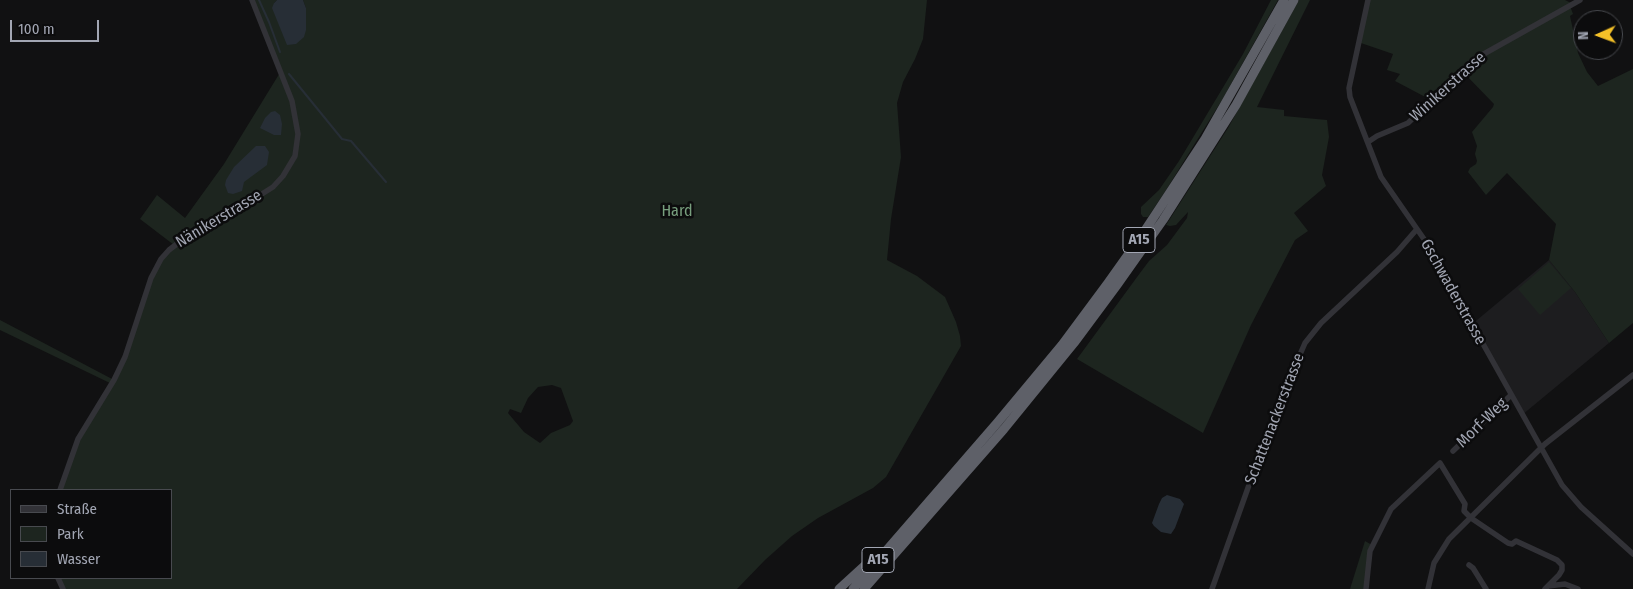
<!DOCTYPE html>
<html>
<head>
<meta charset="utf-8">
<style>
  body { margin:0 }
  #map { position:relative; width:1633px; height:589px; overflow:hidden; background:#111112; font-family:"Fira Sans Condensed",sans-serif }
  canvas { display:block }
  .legend { position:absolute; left:10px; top:489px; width:162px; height:90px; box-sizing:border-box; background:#0c0c0d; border:1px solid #484a4f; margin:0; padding:6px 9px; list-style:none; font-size:15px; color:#a2a6b3 }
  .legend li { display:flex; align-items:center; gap:10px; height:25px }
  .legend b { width:25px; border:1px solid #484a4f }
  .north { position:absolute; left:1573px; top:10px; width:50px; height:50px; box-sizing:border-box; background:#0c0c0d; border:1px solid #484a4f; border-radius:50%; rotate:268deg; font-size:14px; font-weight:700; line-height:20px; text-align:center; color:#a2a6b3 }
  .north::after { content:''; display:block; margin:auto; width:18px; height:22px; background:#f4c128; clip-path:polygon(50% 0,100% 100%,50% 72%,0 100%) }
  .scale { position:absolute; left:10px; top:20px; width:89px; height:22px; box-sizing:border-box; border:2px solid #a2a6b3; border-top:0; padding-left:6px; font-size:15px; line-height:18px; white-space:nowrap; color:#a2a6b3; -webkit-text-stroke:4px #0c0c0d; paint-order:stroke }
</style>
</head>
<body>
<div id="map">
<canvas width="1633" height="589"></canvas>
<ul class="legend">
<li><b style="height:6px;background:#323237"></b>Straße</li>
<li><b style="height:14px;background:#1d251f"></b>Park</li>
<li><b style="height:14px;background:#272e36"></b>Wasser</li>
</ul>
<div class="north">N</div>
<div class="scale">100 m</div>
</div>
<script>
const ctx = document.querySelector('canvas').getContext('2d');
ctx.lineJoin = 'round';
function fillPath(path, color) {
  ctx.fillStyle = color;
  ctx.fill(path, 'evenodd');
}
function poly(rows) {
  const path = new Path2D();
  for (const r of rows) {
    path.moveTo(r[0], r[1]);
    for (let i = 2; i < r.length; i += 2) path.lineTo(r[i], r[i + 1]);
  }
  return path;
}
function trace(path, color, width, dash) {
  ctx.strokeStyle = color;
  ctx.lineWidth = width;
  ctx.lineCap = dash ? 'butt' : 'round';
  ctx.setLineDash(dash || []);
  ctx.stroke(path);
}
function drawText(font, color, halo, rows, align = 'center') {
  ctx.font = font + ' "Fira Sans Condensed",sans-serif';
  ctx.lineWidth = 5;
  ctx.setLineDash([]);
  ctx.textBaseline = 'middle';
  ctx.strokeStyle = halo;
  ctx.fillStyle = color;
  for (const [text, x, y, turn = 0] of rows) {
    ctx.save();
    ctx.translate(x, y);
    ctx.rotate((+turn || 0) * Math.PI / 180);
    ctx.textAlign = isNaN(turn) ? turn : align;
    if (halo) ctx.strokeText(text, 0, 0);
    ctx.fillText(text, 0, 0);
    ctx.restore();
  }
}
const built = poly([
  [1549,260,1575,292,1609,343,1522,415,1471,325]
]);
const green = poly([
  [252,0,277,0,274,3,306,8,303,0,927,0,923,39,915,59,903,82,897,103,901,157,891,219,887,260,917,276,945,297,956,322,960,336,961,346,886,477,873,488,818,518,792,536,765,560,737,589,63,589,58,578,171,578,171,490,60,490,72,454,112,384,0,330,0,320,114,380,154,272,174,245,140,219,157,195,185,218,224,164,281,71],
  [552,385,561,388,573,421,570,425,551,433,540,443,524,432,508,413,510,409,521,413,528,398,538,387],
  [1271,0,1278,0,1222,100,1166,190,1148,217,1143,217,1141,214,1141,207,1159,190,1179,161,1243,54],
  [1299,0,1310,0,1257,107,1284,110,1284,116,1327,120,1329,137,1322,175,1326,186,1294,213,1308,231,1295,240,1251,325,1203,433,1077,359,1140,273,1149,261,1167,245,1187,218,1188,212,1176,225,1170,226,1166,225,1228,128],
  [1368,0,1565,0,1573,4,1570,6,1573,14,1570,16,1578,53,1587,72,1598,86,1633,69,1633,323,1609,343,1575,292,1549,260,1556,224,1507,173,1486,195,1468,172,1470,168,1476,164,1477,161,1475,154,1477,146,1472,132,1493,107,1494,104,1462,71,1431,100,1395,81,1400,74,1387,70,1393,54,1358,42],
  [1549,262,1571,288,1540,315,1518,289],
  [1365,541,1372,545,1366,589,1350,589]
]);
const water = poly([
  [277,0,303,0,306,8,306,30,304,37,296,44,287,45,272,8,274,3],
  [275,111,280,115,282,124,281,135,274,135,260,128,265,118,271,112],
  [256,146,265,146,269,152,267,165,244,182,242,191,233,194,228,193,225,185,226,180,234,167],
  [1167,495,1180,499,1184,504,1175,528,1171,534,1161,532,1154,526,1152,523,1159,504,1162,498]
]);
const stream = poly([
  [259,0,269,22,280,52],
  [289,74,342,139,351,141,386,182]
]);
const minor = poly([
  [1368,0,1349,88,1350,97,1381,177,1426,242,1562,485,1581,507,1633,554],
  [1368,142,1377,136,1408,123,1473,60,1580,0],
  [1453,451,1511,395],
  [60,490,78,439,114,380,125,357,151,278,161,259,169,250,182,240,246,204,273,187,283,176,295,156,298,134,292,101,252,0],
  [1469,565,1473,568,1486,589],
  [58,578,63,589],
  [1212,589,1275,412,1305,343,1321,323,1397,252,1417,229],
  [1366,589,1370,551,1391,509,1440,463,1465,504,1464,511,1471,518,1508,543,1512,544,1516,541,1557,560,1562,565,1562,570,1559,575,1548,586],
  [1428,589,1434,563,1449,539,1545,444,1633,375],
  [1545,589,1548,586,1565,584,1578,589]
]);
const highway = poly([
  [839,589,874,557],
  [853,589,997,423,1062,345,1108,283,1142,235,1205,139,1284,0],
  [864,589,1004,429,1074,343,1117,285,1163,220,1236,105,1294,0]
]);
const shields = [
  [1139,240,32],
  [878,560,32]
];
const shieldNames = [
  ["A15",1139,240],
  ["A15",878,560]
];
const streetNames = [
  ["Winikerstrasse",1448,87,-42],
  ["Nänikerstrasse",219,219,-31],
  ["Gschwaderstrasse",1453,292,61],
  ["Schattenackerstrasse",1275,419,-69],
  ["Morf-Weg",1482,423,-44]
];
const parkNames = [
  ["Hard",677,212]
];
fillPath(built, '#1d1d1f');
fillPath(green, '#1d251f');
fillPath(water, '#272e36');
trace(stream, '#272e36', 2);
trace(minor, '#323237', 5.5);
trace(highway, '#5e6068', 9);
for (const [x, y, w] of shields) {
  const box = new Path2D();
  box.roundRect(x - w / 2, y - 12.5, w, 25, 4);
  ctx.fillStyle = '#0c0c0d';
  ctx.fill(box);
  trace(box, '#a2a6b3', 1);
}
drawText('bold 15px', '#a2a6b3', null, shieldNames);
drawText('16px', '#a2a6b3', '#0c0c0d', streetNames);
drawText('16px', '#789f7e', '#0c0c0d', parkNames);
</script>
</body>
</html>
